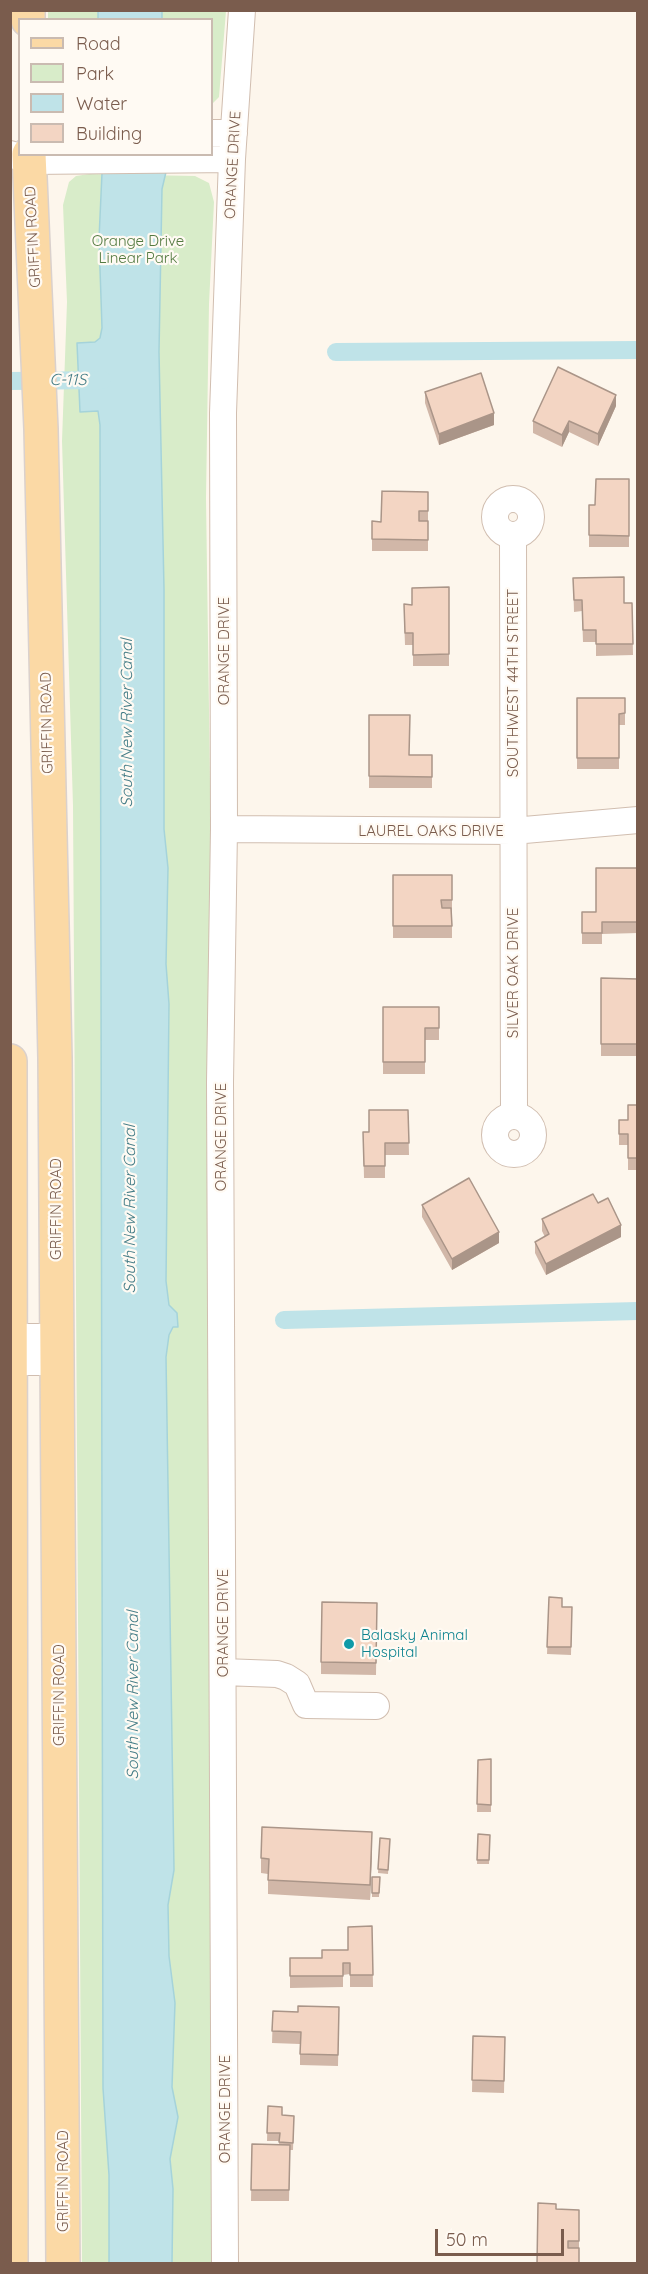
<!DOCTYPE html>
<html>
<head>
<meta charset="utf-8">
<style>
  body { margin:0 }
  #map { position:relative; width:648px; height:2274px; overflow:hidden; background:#fdf6ec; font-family:Quicksand,sans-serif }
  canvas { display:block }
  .frame { position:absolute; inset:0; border:12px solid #7a5c4d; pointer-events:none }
  .legend { position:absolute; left:18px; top:18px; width:195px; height:138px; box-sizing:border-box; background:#fffaf3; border:2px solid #cabbb1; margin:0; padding:8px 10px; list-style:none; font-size:18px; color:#7a5c4d }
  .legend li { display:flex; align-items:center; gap:12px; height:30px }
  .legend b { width:30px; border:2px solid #cabbb1 }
  .scale { position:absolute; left:435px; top:2229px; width:129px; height:27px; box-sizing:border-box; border:3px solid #7a5c4d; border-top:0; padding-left:8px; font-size:18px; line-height:21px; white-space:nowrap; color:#7a5c4d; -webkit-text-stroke:4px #fffaf3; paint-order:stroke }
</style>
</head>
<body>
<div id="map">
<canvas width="648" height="2274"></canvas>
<div class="frame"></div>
<ul class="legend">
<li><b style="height:8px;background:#fbd9a5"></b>Road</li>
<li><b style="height:16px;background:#d8ecc9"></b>Park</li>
<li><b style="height:16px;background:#bfe3e8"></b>Water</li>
<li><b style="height:16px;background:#f3d5c3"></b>Building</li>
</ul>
<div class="scale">50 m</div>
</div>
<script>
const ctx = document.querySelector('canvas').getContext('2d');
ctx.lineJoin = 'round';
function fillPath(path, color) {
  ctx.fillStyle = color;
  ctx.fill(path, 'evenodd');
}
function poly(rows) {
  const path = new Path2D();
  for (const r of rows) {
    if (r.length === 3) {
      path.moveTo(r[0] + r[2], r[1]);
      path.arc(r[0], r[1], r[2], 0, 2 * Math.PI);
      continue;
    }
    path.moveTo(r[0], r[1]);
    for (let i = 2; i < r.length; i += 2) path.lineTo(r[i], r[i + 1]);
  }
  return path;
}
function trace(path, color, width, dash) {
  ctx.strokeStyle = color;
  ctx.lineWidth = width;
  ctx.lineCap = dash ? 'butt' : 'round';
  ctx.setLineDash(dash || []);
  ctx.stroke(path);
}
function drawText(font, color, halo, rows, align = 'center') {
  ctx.font = font + ' Quicksand,sans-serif';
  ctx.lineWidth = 4.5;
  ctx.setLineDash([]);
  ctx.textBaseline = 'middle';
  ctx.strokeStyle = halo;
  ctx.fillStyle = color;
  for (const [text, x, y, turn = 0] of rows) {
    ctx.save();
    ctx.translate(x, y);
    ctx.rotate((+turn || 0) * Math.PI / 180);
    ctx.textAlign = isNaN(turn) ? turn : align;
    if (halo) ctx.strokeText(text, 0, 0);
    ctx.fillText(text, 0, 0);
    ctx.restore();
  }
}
const green = poly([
  [48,11,226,11,219,97,212,104,212,20,48,19],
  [89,174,195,176,209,183,214,202,209,304,206,498,211,852,218,2263,82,2263,73,806,62,441,67,302,63,205,69,182,76,176]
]);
const water = poly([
  [98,11,162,11,162,19,98,19,98,11],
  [166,172,162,189,159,352,164,589,164,829,168,868,166,964,169,1004,166,1281,169,1305,177,1313,178,1327,173,1327,169,1335,166,1357,174,1870,168,1905,169,1956,175,2003,172,2087,178,2117,170,2159,173,2189,172,2263,109,2263,109,2175,103,2088,100,425,98,411,80,412,77,343,95,342,100,338,102,328,99,239,102,173,166,172]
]);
const canal = poly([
  [336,352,638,350],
  [10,381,102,380],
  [284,1320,638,1311]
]);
const minor = poly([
  [212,133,234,133],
  [10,154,30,161,232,159],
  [513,517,18],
  [513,535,514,1116],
  [224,829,513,831,638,820],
  [514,1135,19],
  [10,1337,57,1337],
  [10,1362,57,1362],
  [223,1672,277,1674,286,1677,297,1684,306,1705,376,1706],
  [225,2264,220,1082,224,829,223,413,232,159,242,10]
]);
const major = poly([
  [28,10,28,20],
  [29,154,41,429,55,1058,63,2264],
  [10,1061,11,2264]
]);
const wall = poly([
  [425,392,494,425,439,445,425,403],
  [616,406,598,446,569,432,562,447,533,433,533,421],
  [629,479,629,547,589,547,589,505,595,505],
  [428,492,428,551,372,551,372,521,381,522],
  [573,578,624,603,632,603,633,655,596,656,596,642,583,642,582,611,574,612],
  [449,587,449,666,413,666,413,645,405,645,404,616,412,605],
  [577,698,625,698,625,725,619,725,619,769,577,769],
  [369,715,410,755,432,755,432,788,369,788],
  [638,868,638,933,602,934,602,944,582,944,582,912,596,912],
  [393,875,452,875,452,938,393,938],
  [601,978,638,979,638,1056,601,1056],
  [383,1007,439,1007,439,1040,425,1040,425,1074,383,1074],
  [638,1105,638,1170,628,1170,628,1145,619,1145,619,1120,628,1120],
  [408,1110,409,1155,385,1155,385,1178,364,1178,363,1132,369,1132],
  [598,1203,621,1237,546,1275,535,1253,535,1242,545,1237,542,1231,542,1219],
  [422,1205,499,1243,452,1270,422,1217],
  [549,1597,562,1607,572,1607,571,1655,547,1654],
  [377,1603,376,1675,321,1674,321,1662],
  [491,1759,491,1812,477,1812,478,1760],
  [478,1834,490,1835,489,1864,477,1864],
  [380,1838,390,1839,388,1874,378,1873],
  [372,1847,370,1900,268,1894,268,1874,261,1873,261,1858],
  [372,1877,380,1877,379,1897,372,1897],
  [372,1926,373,1987,350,1987,350,1974,343,1975,343,1987,290,1988,290,1958,322,1958,348,1950],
  [339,2007,338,2066,300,2065,300,2044,272,2043,273,2011,298,2012],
  [473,2036,505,2037,504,2093,472,2092],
  [268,2106,282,2115,294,2116,293,2150,290,2150,289,2201,251,2201,252,2144,279,2145,279,2141,267,2141],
  [556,2209,579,2210,579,2248,537,2264]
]);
const shadedWall = poly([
  [616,395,616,406,598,446,598,434],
  [494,413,494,425,439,445,439,434],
  [569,421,569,432,562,447,562,435],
  [621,1225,621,1237,546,1275,546,1264],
  [499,1232,499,1243,452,1270,452,1259],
  [372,1832,372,1847,370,1900,370,1885]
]);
const building = poly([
  [558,367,616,395,598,434,569,421,562,435,533,421,558,367],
  [481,373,494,413,439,434,425,392,481,373],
  [596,479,629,479,629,536,589,535,589,505,595,505,596,479],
  [382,491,428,492,428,511,419,511,419,521,428,521,428,540,372,539,372,521,381,522,382,491],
  [624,577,624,603,632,603,633,644,596,644,596,630,583,630,582,600,574,600,573,578,624,577],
  [449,587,449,654,413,655,413,633,405,633,404,604,412,605,412,588,449,587],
  [577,698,625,698,625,713,619,714,619,758,577,758,577,698],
  [369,715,410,715,409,755,432,755,432,777,369,776,369,715],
  [596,868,638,868,638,922,602,922,602,933,582,933,582,912,596,912,596,868],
  [393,875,452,875,452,900,441,900,442,908,451,908,452,926,393,926,393,875],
  [601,978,638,979,638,1044,601,1044,601,978],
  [383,1007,439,1007,439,1028,425,1028,425,1062,383,1062,383,1007],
  [628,1105,638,1105,638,1158,628,1158,628,1134,619,1134,619,1120,628,1120,628,1105],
  [369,1110,408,1110,409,1143,385,1143,385,1166,364,1166,363,1132,369,1132,369,1110],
  [469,1178,499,1232,452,1259,422,1205,469,1178],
  [593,1194,598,1203,608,1198,621,1225,546,1264,535,1242,549,1234,542,1219,593,1194],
  [549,1597,562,1598,562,1607,572,1607,571,1647,547,1647,549,1597],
  [322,1602,377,1603,376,1663,321,1662,322,1602],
  [491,1759,491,1805,477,1804,478,1760,491,1759],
  [262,1827,372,1832,370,1885,268,1880,269,1859,261,1858,262,1827],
  [478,1834,490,1835,489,1860,477,1860,478,1834],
  [380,1838,390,1839,388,1870,378,1869,380,1838],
  [372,1877,380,1877,379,1893,372,1893,372,1877],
  [372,1926,373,1975,350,1975,350,1963,343,1963,343,1976,290,1976,290,1958,322,1958,322,1950,348,1950,348,1927,372,1926],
  [298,2006,339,2007,338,2055,300,2054,301,2032,272,2031,273,2011,298,2012,298,2006],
  [473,2036,505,2037,504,2081,472,2080,473,2036],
  [268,2106,282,2107,282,2115,294,2116,293,2143,279,2142,280,2133,267,2133,268,2106],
  [252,2144,290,2145,289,2190,251,2190,252,2144],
  [538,2203,556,2204,556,2209,579,2210,579,2241,568,2241,568,2248,579,2248,579,2264,537,2264,538,2203]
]);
const markers = [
  [349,1644,6,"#0f9aa8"]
];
const streetNames = [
  ["ORANGE DRIVE",233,165,-87],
  ["GRIFFIN ROAD",33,237,-93],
  ["ORANGE DRIVE",224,651,-90],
  ["SOUTHWEST 44TH STREET",513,683,-90],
  ["GRIFFIN ROAD",47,723,-91],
  ["LAUREL OAKS DRIVE",431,831],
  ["SILVER OAK DRIVE",513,973,-90],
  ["ORANGE DRIVE",221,1137,-90],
  ["GRIFFIN ROAD",56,1209,-90],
  ["ORANGE DRIVE",223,1623,-90],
  ["GRIFFIN ROAD",59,1695,-90],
  ["ORANGE DRIVE",225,2109,-90],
  ["GRIFFIN ROAD",63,2181,-90]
];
const parkNames = [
  ["Orange Drive",138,241],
  ["Linear Park",138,258]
];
const cultureNames = [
  ["Balasky Animal",361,1635],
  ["Hospital",361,1652]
];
const waterNames = [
  ["C-11S",68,380],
  ["South New River Canal",127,723,-90],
  ["South New River Canal",130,1209,-90],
  ["South New River Canal",133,1695,-90]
];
fillPath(green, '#d8ecc9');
fillPath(water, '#bfe3e8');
trace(water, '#a5d3da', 1.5);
trace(canal, '#bfe3e8', 18);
trace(minor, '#d1beb0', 28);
trace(major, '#dad1cd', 36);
trace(minor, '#fff', 26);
trace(major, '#fbd9a5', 33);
fillPath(wall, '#d1b7a8');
fillPath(shadedWall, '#aa9588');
fillPath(building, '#f3d5c3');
trace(building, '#aa9588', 1.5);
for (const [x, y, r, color] of markers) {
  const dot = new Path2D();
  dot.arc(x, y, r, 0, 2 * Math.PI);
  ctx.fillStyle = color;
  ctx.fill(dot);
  trace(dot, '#fffaf3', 2);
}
drawText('15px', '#7a5c4d', '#fffaf3', streetNames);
drawText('15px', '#537a41', '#fffaf3', parkNames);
drawText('15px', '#0d838f', '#fffaf3', cultureNames, 'left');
drawText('italic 16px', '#437c86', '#fffaf3', waterNames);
</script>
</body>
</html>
